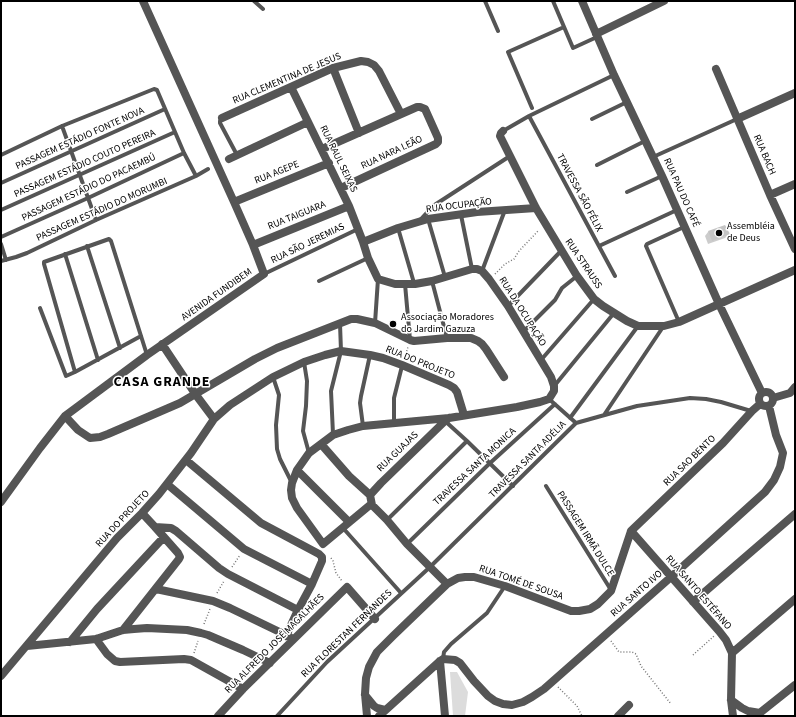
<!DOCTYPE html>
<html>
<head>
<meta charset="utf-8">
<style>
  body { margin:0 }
  #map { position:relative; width:796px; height:717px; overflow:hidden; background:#fff; font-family:"Source Sans 3",sans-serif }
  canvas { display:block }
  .frame { position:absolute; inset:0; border:2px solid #000; pointer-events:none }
</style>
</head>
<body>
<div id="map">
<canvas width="796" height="717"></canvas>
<div class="frame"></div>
</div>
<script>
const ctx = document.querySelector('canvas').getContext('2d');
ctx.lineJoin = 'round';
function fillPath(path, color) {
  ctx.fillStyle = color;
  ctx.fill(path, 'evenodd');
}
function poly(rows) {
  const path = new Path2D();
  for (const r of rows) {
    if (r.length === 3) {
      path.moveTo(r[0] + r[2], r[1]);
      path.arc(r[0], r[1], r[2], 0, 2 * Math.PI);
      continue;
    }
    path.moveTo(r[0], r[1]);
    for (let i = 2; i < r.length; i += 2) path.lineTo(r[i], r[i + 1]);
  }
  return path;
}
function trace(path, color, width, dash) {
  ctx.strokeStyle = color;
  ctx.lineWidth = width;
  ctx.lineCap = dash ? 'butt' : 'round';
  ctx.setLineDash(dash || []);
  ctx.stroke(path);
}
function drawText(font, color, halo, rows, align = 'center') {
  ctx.font = font + ' "Source Sans 3",sans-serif';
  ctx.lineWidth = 3;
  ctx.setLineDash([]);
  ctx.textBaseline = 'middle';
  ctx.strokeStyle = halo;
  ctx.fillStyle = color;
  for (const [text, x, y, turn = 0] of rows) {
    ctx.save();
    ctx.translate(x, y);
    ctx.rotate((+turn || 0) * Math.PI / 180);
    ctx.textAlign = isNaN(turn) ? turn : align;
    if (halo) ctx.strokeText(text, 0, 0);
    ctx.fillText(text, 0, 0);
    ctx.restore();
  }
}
const green = poly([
  [450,672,457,672,468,692,465,716,453,716]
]);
const shadow = poly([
  [725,226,729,234,725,238,708,244,705,236,708,232]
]);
const building = poly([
  [725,225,730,234,712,241,708,231]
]);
const path = poly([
  [495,274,505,264,514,259,519,251,539,230],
  [405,357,408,347],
  [331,558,333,561,336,573,342,581],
  [232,567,240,555],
  [217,593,224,581],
  [204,624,210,609],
  [611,641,619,652,632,652,636,654,641,666,671,704],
  [194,653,198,641],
  [693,655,714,636],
  [558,687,577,706,582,716]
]);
const lane = poly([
  [254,1,263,9],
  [485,1,498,31],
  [553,1,573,48,597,37],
  [532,108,508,52,564,27],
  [529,116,615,276],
  [222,118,220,121,220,123,237,155],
  [592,119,627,102],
  [62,126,96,220],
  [503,131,529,116,614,75],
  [1,155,62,126,154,89,157,90,184,153,196,176],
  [653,157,737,119],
  [597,165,645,141],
  [1,183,165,109],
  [627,192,662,176],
  [1,210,175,132],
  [461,215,472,269],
  [421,219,433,206,510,156],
  [428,219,445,277],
  [398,228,414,283],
  [1,237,88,198,184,153],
  [1,244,6,260],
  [87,246,120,348],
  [599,246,677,210],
  [65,254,98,360],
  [1,261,16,257,27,253,96,220,196,176,208,169],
  [482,271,505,210],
  [264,274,358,229],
  [319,281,368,258],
  [432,281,447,338],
  [405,284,410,340],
  [508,306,561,251],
  [40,308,66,376,75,372,141,336],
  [679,322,646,246,647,244,684,227],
  [375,323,378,279],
  [523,332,555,300,562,288,577,276],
  [541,360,594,299],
  [304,362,307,381,306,406,303,431,309,453],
  [75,372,44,264,44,262,109,239,111,241,147,355],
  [273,377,279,395,276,425,277,449,280,459,292,483],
  [555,385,614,313],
  [549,399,576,423],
  [604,415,663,327],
  [570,418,638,326],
  [445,421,467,441,513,486],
  [394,424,394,398,402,366],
  [363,426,360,403,361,396,370,355],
  [333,434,331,391,341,351,340,324],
  [546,486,611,590],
  [387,520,467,441],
  [343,528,401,593],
  [407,544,489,464,555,404],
  [443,659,444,652,451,644,487,613,505,586],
  [277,716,327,662,430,567,576,423,637,406,690,398,706,399,721,402,751,411]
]);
const street = poly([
  [582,1,614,75,662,176,719,304,762,393],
  [596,34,664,1],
  [333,68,359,133],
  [716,69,770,195,795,249],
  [291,87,349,206,363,242,368,258,378,279,395,284,415,284,432,281,472,269,477,269,482,271,489,279,508,306,551,377,554,386,554,391,549,399,540,402,517,407,449,418,363,426,348,430,333,435,309,453,297,470,292,483,291,490,292,498,297,508,323,544,370,505,372,505,387,520,407,544,447,584],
  [222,118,333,68,361,61,368,62,374,65,379,71,401,114],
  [737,119,795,93],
  [503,131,501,133,500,136,536,208,577,276,594,299,603,306,627,321,638,326,664,326,679,322,795,270],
  [322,149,417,107,420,107,425,109,438,138,438,142,436,144,341,188],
  [229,159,308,122],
  [770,195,795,184],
  [234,202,329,163],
  [363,242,398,228,428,219,477,212,536,208],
  [253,245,349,206],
  [162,344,196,395,214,419],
  [766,399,7],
  [773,398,790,393,795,387],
  [65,416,78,430,90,438,100,437,108,434,180,403,255,359,277,348,351,319,357,319,375,323,410,340,414,341,447,338,471,338,478,341,482,344,486,349,504,377],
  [321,444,349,476,370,495],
  [186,460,261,523,319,554,322,557,322,561,312,584,298,610,286,636],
  [297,470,349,522],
  [167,484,244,549,312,584],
  [1,502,40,448,65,416,147,355,264,274,253,245,234,202,143,1],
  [372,505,370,495,381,483,445,421,449,418],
  [142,513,155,527,171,528,176,531,219,568,228,574,298,610],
  [631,531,719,631,726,640,732,653,731,700,733,716],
  [156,589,213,601,230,608,290,637],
  [693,602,795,514],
  [123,630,179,559,180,557,178,553,155,527],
  [96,639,107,654,115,661,120,662,184,659,191,660,243,689],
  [70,642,97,609,164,537],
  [27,646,96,639,123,630,134,629,147,628,187,630,201,633,208,635,243,650,270,663],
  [732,653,795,599],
  [440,661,445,716],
  [1,676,117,538,142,513,159,494,191,453,214,419,230,405,273,377,304,362,325,355,341,351,370,355,383,358,402,365,449,385,454,388,457,392,464,415],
  [365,695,374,706,377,708,385,710],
  [731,700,742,708,748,711,760,713],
  [218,716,243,689,347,587,375,619],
  [367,716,365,694,366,678,369,667,377,652,393,636,447,584,458,578,465,577,474,577,505,586,571,611,579,611,590,609,598,604,611,591,631,531,723,443,752,411,760,404],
  [379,716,440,661,443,659,455,660,460,663,474,681,488,696,495,701,503,704,512,705,523,702,532,697,544,689,671,577,765,492,774,480,780,467,783,453,776,435,769,406],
  [618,716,629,705],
  [756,716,795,685]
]);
const markers = [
  [719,233,4,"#000"],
  [393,324,4,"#000"]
];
const streetNames = [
  ["RUA CLEMENTINA DE JESUS",287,79,-23],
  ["PASSAGEM ESTÁDIO FONTE NOVA",80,139,-24],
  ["RUA NARA LEÃO",392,153,-25],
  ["RUA BACH",764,155,67],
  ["RUA RAUL SEIXAS",338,159,64],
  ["PASSAGEM ESTÁDIO COUTO PEREIRA",85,164,-24],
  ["RUA AGEPE",277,173,-22],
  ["PASSAGEM ESTÁDIO DO PACAEMBÚ",89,188,-25],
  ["TRAVESSA SÃO FÉLIX",579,193,62],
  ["RUA PAU DO CAFÉ",681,193,66],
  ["RUA OCUPAÇÃO",459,206,-7],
  ["PASSAGEM ESTÁDIO DO MORUMBI",102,210,-24],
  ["RUA TAIGUARA",297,216,-22],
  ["RUA SÃO JEREMIAS",308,244,-26],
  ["RUA STRAUSS",583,264,56],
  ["AVENIDA FUNDIBEM",217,295,-35],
  ["RUA DA OCUPAÇÃO",522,312,58],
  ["RUA DO PROJETO",420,363,22],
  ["RUA GUAJAS",398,452,-44],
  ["TRAVESSA SANTA ADÉLIA",528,460,-45],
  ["RUA SAO BENTO",690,461,-44],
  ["TRAVESSA SANTA MONICA",475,467,-43],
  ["RUA DO PROJETO",123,519,-47],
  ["PASSAGEM IRMÃ DULCE",585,534,58],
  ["RUA TOMÉ DE SOUSA",521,583,19],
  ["RUA SANTO ESTÉFANO",698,593,49],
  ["RUA SANTO IVO",637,594,-41],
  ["RUA FLORESTAN FERNANDES",347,634,-44],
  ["RUA ALFREDO JOSÉ MAGALHÃES",275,644,-45]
];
const poiNames = [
  ["Assembléia",727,227],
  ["de Deus",727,239],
  ["Associação Moradores",401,318],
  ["do Jardim Gazuza",401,330]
];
const districtNames = [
  ["CASA GRANDE",162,383]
];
fillPath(green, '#dcdcdc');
fillPath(shadow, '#0003');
fillPath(building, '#c4c4c4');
trace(path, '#777', 1.5, [1, 2]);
trace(lane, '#555', 4);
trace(street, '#555', 8);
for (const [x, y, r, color] of markers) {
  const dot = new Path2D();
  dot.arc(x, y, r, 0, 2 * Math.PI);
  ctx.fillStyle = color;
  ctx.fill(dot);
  trace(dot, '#fff', 1.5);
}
drawText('10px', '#000', '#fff', streetNames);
drawText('10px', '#000', '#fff', poiNames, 'left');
ctx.letterSpacing = '1px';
drawText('bold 14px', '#000', '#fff', districtNames);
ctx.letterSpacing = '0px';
</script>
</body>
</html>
